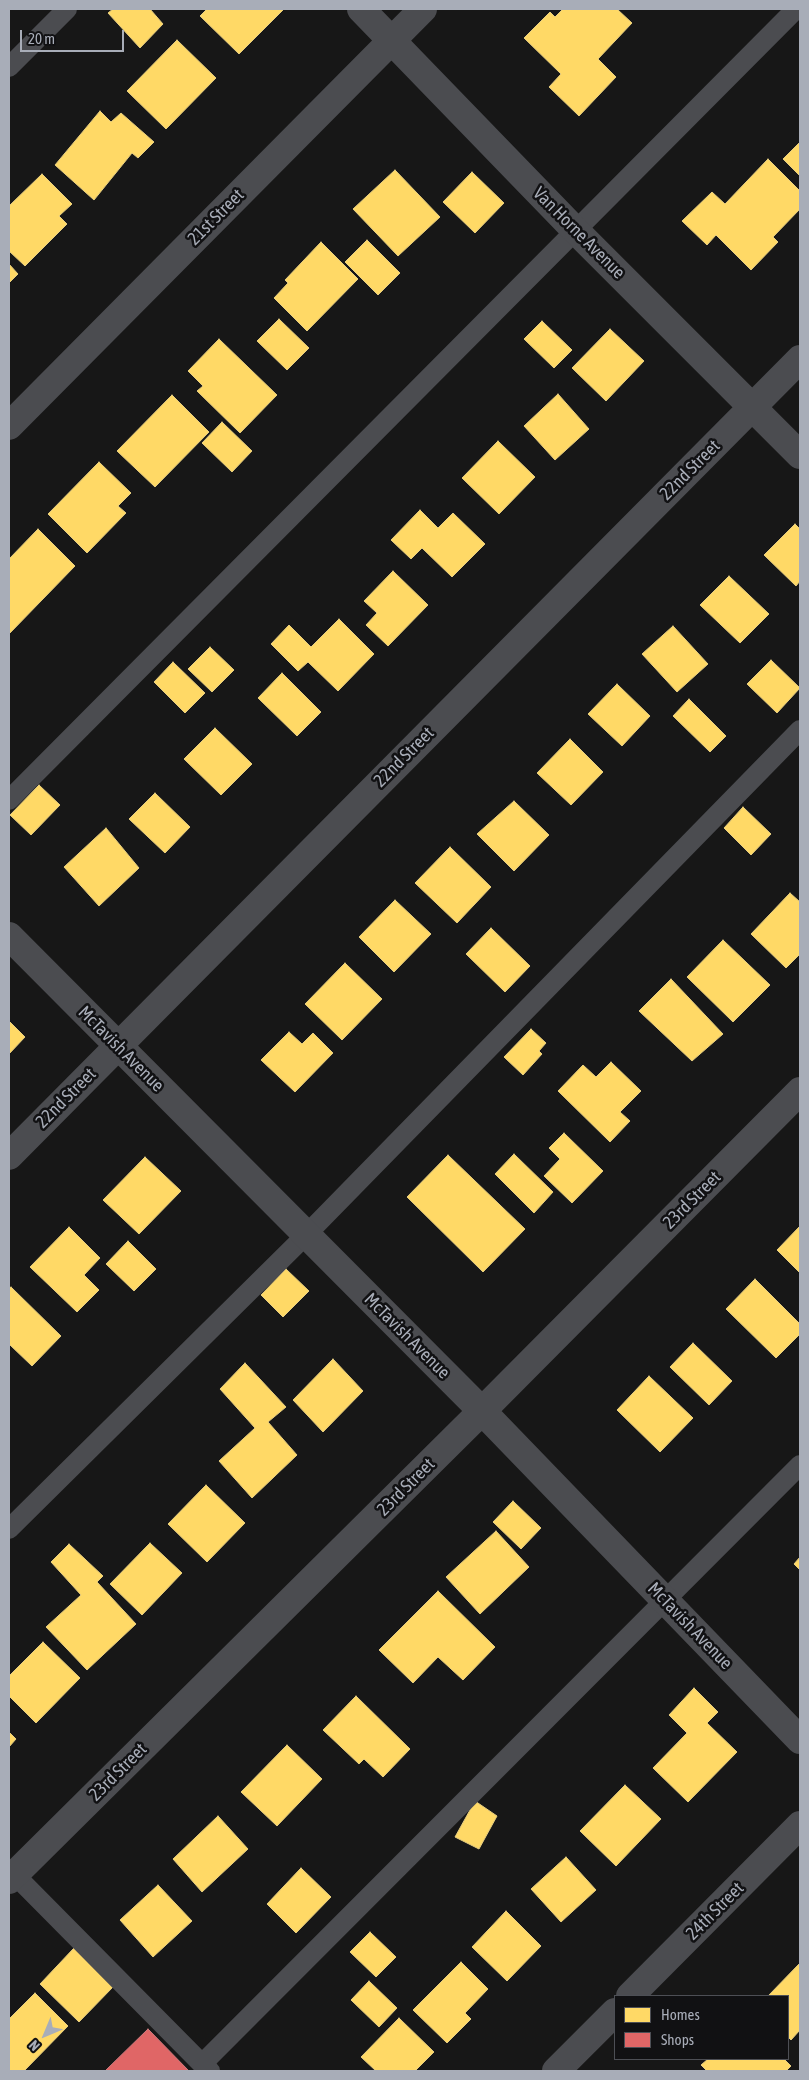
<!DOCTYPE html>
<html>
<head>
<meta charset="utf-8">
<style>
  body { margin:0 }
  #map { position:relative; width:809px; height:2080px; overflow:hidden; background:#171717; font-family:"Asap Condensed",sans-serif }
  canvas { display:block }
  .frame { position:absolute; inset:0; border:10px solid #a8adb8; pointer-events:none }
  .legend { position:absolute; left:614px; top:1995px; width:175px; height:65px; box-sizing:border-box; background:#111113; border:1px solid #4d4f55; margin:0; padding:6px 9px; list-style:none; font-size:15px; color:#a8adb8 }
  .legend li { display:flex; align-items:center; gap:10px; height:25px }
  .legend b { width:25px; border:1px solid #4d4f55 }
  .north { position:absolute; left:20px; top:2010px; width:50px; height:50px; -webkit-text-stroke:4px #111113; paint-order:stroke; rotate:225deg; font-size:14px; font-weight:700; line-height:20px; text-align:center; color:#a8adb8 }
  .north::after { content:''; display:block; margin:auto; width:18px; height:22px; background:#a8adb8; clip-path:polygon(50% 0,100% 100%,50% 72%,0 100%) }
  .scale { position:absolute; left:20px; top:30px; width:104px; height:22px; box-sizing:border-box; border:2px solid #a8adb8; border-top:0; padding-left:6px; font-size:15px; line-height:18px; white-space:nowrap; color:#a8adb8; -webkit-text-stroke:4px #111113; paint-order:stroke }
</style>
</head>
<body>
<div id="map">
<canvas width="809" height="2080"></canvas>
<div class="frame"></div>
<ul class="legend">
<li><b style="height:14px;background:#ffd966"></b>Homes</li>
<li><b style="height:14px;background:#e06666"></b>Shops</li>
</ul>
<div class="north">N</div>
<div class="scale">20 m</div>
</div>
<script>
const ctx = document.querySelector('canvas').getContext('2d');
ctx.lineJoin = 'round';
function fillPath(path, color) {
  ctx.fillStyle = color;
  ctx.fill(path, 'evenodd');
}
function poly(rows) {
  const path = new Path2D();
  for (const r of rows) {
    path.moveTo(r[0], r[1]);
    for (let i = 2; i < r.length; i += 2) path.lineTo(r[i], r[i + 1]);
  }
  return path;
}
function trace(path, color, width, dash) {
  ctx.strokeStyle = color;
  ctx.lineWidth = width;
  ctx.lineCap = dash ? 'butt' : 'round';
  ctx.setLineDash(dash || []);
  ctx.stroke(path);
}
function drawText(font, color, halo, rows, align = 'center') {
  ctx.font = font + ' "Asap Condensed",sans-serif';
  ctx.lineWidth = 5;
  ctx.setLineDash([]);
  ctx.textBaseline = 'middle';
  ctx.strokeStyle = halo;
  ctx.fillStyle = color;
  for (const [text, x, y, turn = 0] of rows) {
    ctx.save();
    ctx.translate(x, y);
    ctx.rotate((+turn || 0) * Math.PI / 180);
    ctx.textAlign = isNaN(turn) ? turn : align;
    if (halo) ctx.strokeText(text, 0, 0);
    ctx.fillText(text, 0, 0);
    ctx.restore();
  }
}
const homes = poly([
  [113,9,150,9,163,24,140,48,108,13,113,9],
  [207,9,284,9,239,54,200,16,207,9],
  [563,9,617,9,632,23,598,59,616,77,579,116,549,87,561,74,524,38,550,12,555,17,563,9],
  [177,40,216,78,166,129,127,91,177,40],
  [100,111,111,122,121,113,154,142,138,158,132,153,94,200,55,165,100,111],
  [800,142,800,176,783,159,800,142],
  [768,159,800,191,800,209,773,237,778,242,751,270,716,235,707,245,682,221,712,192,725,204,768,159],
  [395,170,440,217,398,256,353,209,395,170],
  [472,172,504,203,475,233,443,202,472,172],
  [42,174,72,204,59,216,67,224,25,266,9,251,9,206,42,174],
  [367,240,400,273,378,295,345,262,367,240],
  [321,242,358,279,307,331,274,298,288,283,285,280,321,242],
  [9,264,18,274,9,283,9,264],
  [279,319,309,348,287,370,257,341,279,319],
  [542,321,572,350,554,368,524,339,542,321],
  [610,329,644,361,606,401,572,368,610,329],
  [219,339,277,395,240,433,197,391,203,386,188,371,219,339],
  [558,394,589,429,555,460,524,426,558,394],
  [172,395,209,432,155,487,117,451,172,395],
  [222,422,252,451,232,472,202,443,222,422],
  [498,441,535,477,499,514,462,478,498,441],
  [99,462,131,493,118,506,126,513,87,553,48,514,99,462],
  [420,510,438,528,453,513,485,544,452,577,422,548,411,559,391,540,420,510],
  [795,524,800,529,800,581,796,586,764,555,795,524],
  [38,529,75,566,9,634,9,559,38,529],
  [393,571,428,605,388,646,366,625,377,613,364,601,393,571],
  [729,576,769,614,740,643,700,605,729,576],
  [339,619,374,654,338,691,308,662,298,671,271,644,289,625,311,647,339,619],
  [673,626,708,664,677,692,642,654,673,626],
  [210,647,234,670,212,692,188,669,210,647],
  [771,660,800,688,777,713,747,684,771,660],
  [173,662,205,693,185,713,154,682,173,662],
  [282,673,321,712,297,736,258,698,282,673],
  [617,684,650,716,622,746,588,714,617,684],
  [689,699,726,736,710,752,673,716,689,699],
  [215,728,252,764,221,795,184,759,215,728],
  [570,739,603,772,571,805,537,773,570,739],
  [39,785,60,805,31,835,10,815,39,785],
  [155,793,190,827,165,853,129,819,155,793],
  [514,801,549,835,514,871,477,834,514,801],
  [743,807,771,834,751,855,724,828,743,807],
  [106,828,139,868,99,906,64,867,106,828],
  [450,847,491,887,457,923,415,883,450,847],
  [790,893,800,902,800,954,786,968,751,934,790,893],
  [395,900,431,934,394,972,359,937,395,900],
  [491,928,530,966,505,992,466,954,491,928],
  [723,940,770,985,733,1022,687,977,723,940],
  [345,963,382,999,342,1040,305,1004,345,963],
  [671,979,723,1034,692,1061,639,1011,671,979],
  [9,1021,25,1037,9,1054,9,1021],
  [531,1029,546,1043,539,1051,542,1054,523,1075,504,1057,531,1029],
  [289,1032,302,1044,313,1033,333,1053,295,1092,261,1060,289,1032],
  [611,1062,641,1091,620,1112,630,1121,610,1142,558,1091,583,1065,596,1077,611,1062],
  [564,1133,603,1171,572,1203,544,1176,560,1159,549,1148,564,1133],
  [514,1154,553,1192,534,1213,495,1174,514,1154],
  [448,1155,525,1229,483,1272,407,1197,448,1155],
  [145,1157,181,1191,139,1234,103,1200,145,1157],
  [800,1226,800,1273,777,1250,800,1226],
  [69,1227,100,1258,84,1275,99,1290,77,1312,30,1267,69,1227],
  [128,1241,156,1269,134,1291,106,1264,128,1241],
  [286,1269,309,1291,283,1317,261,1295,286,1269],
  [755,1279,800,1324,800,1334,776,1358,726,1309,755,1279],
  [11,1287,61,1336,32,1366,9,1344,9,1289,11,1287],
  [693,1343,732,1381,709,1405,670,1367,693,1343],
  [333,1359,363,1391,323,1432,293,1400,333,1359],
  [245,1363,286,1407,268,1422,297,1455,252,1498,219,1461,255,1428,220,1389,245,1363],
  [649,1376,693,1418,660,1452,617,1410,649,1376],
  [206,1485,245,1523,207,1562,168,1524,206,1485],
  [513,1501,541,1528,521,1549,493,1522,513,1501],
  [496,1531,529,1567,480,1614,446,1577,496,1531],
  [150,1543,182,1573,142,1615,110,1584,150,1543],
  [69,1544,103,1576,97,1582,136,1624,87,1670,46,1627,81,1595,51,1562,69,1544],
  [800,1557,800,1570,794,1564,800,1557],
  [438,1591,495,1647,463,1680,438,1657,413,1683,379,1650,438,1591],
  [43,1642,80,1678,36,1723,9,1696,9,1676,43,1642],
  [694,1688,718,1712,707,1723,737,1752,688,1802,653,1768,687,1733,669,1715,694,1688],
  [356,1696,410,1749,383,1777,364,1759,359,1764,323,1730,356,1696],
  [9,1732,16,1739,9,1747,9,1732],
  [287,1745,322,1779,277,1826,241,1792,287,1745],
  [625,1785,661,1819,616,1866,580,1831,625,1785],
  [475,1801,497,1816,479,1849,455,1837,475,1801],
  [218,1816,248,1849,202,1892,173,1859,218,1816],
  [566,1857,596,1890,561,1922,531,1889,566,1857],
  [301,1868,331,1897,296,1933,267,1904,301,1868],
  [158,1885,192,1921,153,1957,120,1920,158,1885],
  [506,1911,541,1946,507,1981,472,1947,506,1911],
  [370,1932,396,1957,376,1977,350,1952,370,1932],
  [74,1948,113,1987,79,2022,40,1984,74,1948],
  [461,1962,488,1989,465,2013,471,2019,447,2043,413,2010,461,1962],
  [800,1963,800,2030,791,2040,788,2037,788,1996,768,1996,800,1963],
  [369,1981,397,2008,379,2027,351,2000,369,1981],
  [35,1993,68,2026,24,2071,9,2071,9,2019,35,1993],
  [399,2018,434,2052,415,2071,376,2071,361,2057,399,2018],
  [708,2059,784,2059,791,2066,786,2071,707,2071,701,2065,708,2059]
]);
const shops = poly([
  [148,2029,189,2071,105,2071,148,2029]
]);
const service = poly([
  [9,67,67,9],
  [9,800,796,9],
  [9,1529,306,1235,800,730],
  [9,1869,202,2064],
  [210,2071,202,2064,800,1465]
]);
const minor = poly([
  [361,9,575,230,800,455],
  [9,426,423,9],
  [9,936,482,1411,800,1740],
  [9,1156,800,359],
  [9,1880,482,1411,800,1091],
  [630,1996,800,1825],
  [556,2071,615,2012]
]);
const streetNames = [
  ["21st Street",216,217,-45],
  ["Van Horne Avenue",579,233,45],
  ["22nd Street",690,470,-45],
  ["22nd Street",404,757,-45],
  ["McTavish Avenue",121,1049,45],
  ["22nd Street",66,1098,-45],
  ["23rd Street",692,1200,-45],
  ["McTavish Avenue",407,1336,45],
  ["23rd Street",406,1487,-45],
  ["McTavish Avenue",690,1626,46],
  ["23rd Street",118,1772,-45],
  ["24th Street",715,1911,-45]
];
fillPath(homes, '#ffd966');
trace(homes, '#e5cc7f', 1);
fillPath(shops, '#e06666');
trace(shops, '#cf7b7f', 1);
trace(service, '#4b4c50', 20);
trace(minor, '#4b4c50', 28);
drawText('18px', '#a8adb8', '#111113', streetNames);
</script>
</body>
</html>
